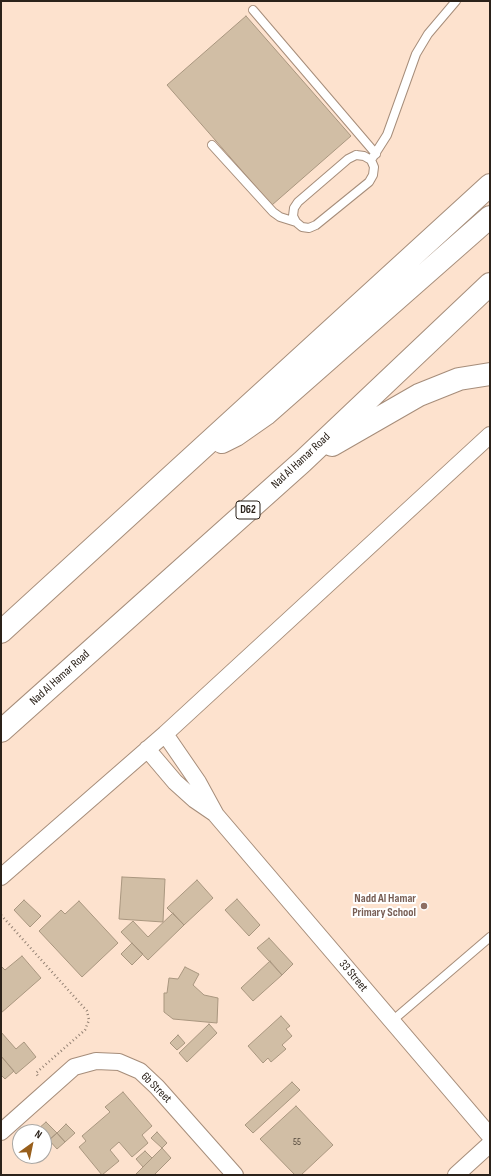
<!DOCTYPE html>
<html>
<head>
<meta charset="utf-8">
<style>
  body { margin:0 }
  #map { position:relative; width:491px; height:1176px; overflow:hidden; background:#fde2ce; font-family:"Sofia Sans Condensed",sans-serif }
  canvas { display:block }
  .frame { position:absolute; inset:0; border:2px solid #2b221a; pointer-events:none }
  .north { position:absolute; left:12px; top:1124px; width:40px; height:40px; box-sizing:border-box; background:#fff; border:1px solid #aaa7a3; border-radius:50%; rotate:33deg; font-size:11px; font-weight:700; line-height:16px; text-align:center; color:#2b221a }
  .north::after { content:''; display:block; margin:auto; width:14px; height:18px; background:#985f1c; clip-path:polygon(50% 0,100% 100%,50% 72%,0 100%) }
</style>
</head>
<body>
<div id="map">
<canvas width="491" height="1176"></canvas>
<div class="frame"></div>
<div class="north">N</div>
</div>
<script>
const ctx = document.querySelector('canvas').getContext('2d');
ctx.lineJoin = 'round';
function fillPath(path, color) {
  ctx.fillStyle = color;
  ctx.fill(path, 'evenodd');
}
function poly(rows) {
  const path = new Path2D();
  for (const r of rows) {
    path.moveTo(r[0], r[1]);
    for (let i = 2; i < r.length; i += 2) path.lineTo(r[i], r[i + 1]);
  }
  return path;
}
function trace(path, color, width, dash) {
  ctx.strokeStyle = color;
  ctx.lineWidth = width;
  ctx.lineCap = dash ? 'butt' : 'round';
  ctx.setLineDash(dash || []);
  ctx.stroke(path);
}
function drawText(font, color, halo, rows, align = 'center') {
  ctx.font = font + ' "Sofia Sans Condensed",sans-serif';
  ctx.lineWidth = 4;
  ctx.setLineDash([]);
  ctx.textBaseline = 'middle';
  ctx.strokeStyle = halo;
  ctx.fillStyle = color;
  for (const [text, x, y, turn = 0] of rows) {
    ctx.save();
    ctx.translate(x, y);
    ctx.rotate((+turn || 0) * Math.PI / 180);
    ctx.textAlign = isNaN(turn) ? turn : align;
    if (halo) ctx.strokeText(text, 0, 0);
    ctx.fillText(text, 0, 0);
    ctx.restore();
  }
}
const building = poly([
  [246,16,351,136,272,205,167,85,246,16],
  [122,877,165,879,163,922,119,919,122,877],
  [197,880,213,898,184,925,167,908,197,880],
  [237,899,260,925,249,936,225,910,237,899],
  [24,900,41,916,30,927,14,910,24,900],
  [79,901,118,943,82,977,39,931,61,910,65,914,79,901],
  [173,913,184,925,148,960,121,932,133,921,148,937,173,913],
  [269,938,293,964,282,975,257,948,269,938],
  [132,943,143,954,132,965,121,954,132,943],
  [22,956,41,978,1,1013,1,966,5,970,22,956],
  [270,961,282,975,253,1001,241,988,270,961],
  [185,967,199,974,193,985,204,995,218,998,217,1023,173,1019,164,1012,164,993,167,993,169,978,178,979,185,967],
  [281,1016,290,1026,286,1029,292,1036,282,1045,286,1049,271,1062,268,1058,263,1063,248,1046,281,1016],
  [209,1024,217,1033,187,1062,179,1053,209,1024],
  [1,1032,16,1049,24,1042,36,1057,16,1074,1,1056,1,1032],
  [178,1035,185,1043,177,1050,170,1043,178,1035],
  [1,1056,14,1071,5,1079,1,1075,1,1056],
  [292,1082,300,1090,253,1133,245,1125,292,1082],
  [123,1092,152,1126,142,1135,148,1143,132,1157,119,1142,110,1150,119,1161,102,1175,79,1147,86,1141,82,1136,110,1112,105,1107,123,1092],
  [296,1106,333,1145,301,1175,295,1175,260,1139,296,1106],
  [46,1122,57,1133,49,1140,44,1135,44,1132,41,1132,38,1129,46,1122],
  [66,1124,75,1133,65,1142,57,1133,66,1124],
  [157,1132,167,1143,162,1148,151,1138,157,1132],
  [57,1133,65,1142,57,1149,49,1140,57,1133],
  [162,1148,171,1158,154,1175,135,1175,162,1148],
  [145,1151,152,1158,143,1167,136,1159,145,1151]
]);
const path = poly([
  [1,915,87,1011,89,1020,85,1030,36,1073,38,1076]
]);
const lane = poly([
  [253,10,376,154],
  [212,145,273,212,280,217,296,222],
  [356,155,364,156,371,160,374,167,373,175,369,182,316,225,309,228,302,227,296,222,293,216,294,208,298,202,348,159,356,155],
  [373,157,387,135,416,54,428,34,456,1],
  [392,1021,490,937]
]);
const street = poly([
  [165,734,198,782,216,815,490,1136],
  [147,749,175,782,195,800,214,813],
  [1,877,165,734,490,435],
  [1,1132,74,1067,96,1061,119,1062,140,1071,157,1087,235,1175],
  [456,1175,490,1144]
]);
const primary = poly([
  [222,442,236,435,266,414,490,217],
  [332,445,419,395,459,379,490,374],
  [1,632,490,185],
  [1,731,302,462,490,284]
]);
const markers = [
  [424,906,4,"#8d6e63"]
];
const numberNames = [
  ["55",297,1142]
];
const shields = [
  [248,510,24]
];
const shieldNames = [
  ["D62",248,510]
];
const streetNames = [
  ["Nad Al Hamar Road",301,461,-43],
  ["Nad Al Hamar Road",60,678,-42],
  ["33 Street",353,976,50],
  ["6b Street",156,1088,45]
];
const educationNames = [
  ["Nadd Al Hamar",416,899],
  ["Primary School",416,913]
];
fillPath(building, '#d1bea5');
trace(building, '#a9967f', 1);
trace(lane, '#a68d7a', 10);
trace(street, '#a68d7a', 18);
trace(primary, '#a68d7a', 24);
trace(path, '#938173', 2.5, [1, 3]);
trace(lane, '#fff', 8);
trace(street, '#fff', 16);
trace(primary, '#fff', 22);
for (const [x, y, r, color] of markers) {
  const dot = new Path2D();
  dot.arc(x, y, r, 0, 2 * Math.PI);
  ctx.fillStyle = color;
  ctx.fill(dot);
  trace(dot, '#fff', 1.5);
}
drawText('10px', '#54493d', null, numberNames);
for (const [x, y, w] of shields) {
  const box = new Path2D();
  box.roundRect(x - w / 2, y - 9, w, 18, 3);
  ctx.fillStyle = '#fff';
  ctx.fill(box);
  trace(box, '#2b221a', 1);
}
drawText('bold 11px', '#2b221a', null, shieldNames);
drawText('12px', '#2b221a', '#fff', streetNames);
drawText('bold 12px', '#785e54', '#fff', educationNames, 'right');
</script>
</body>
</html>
